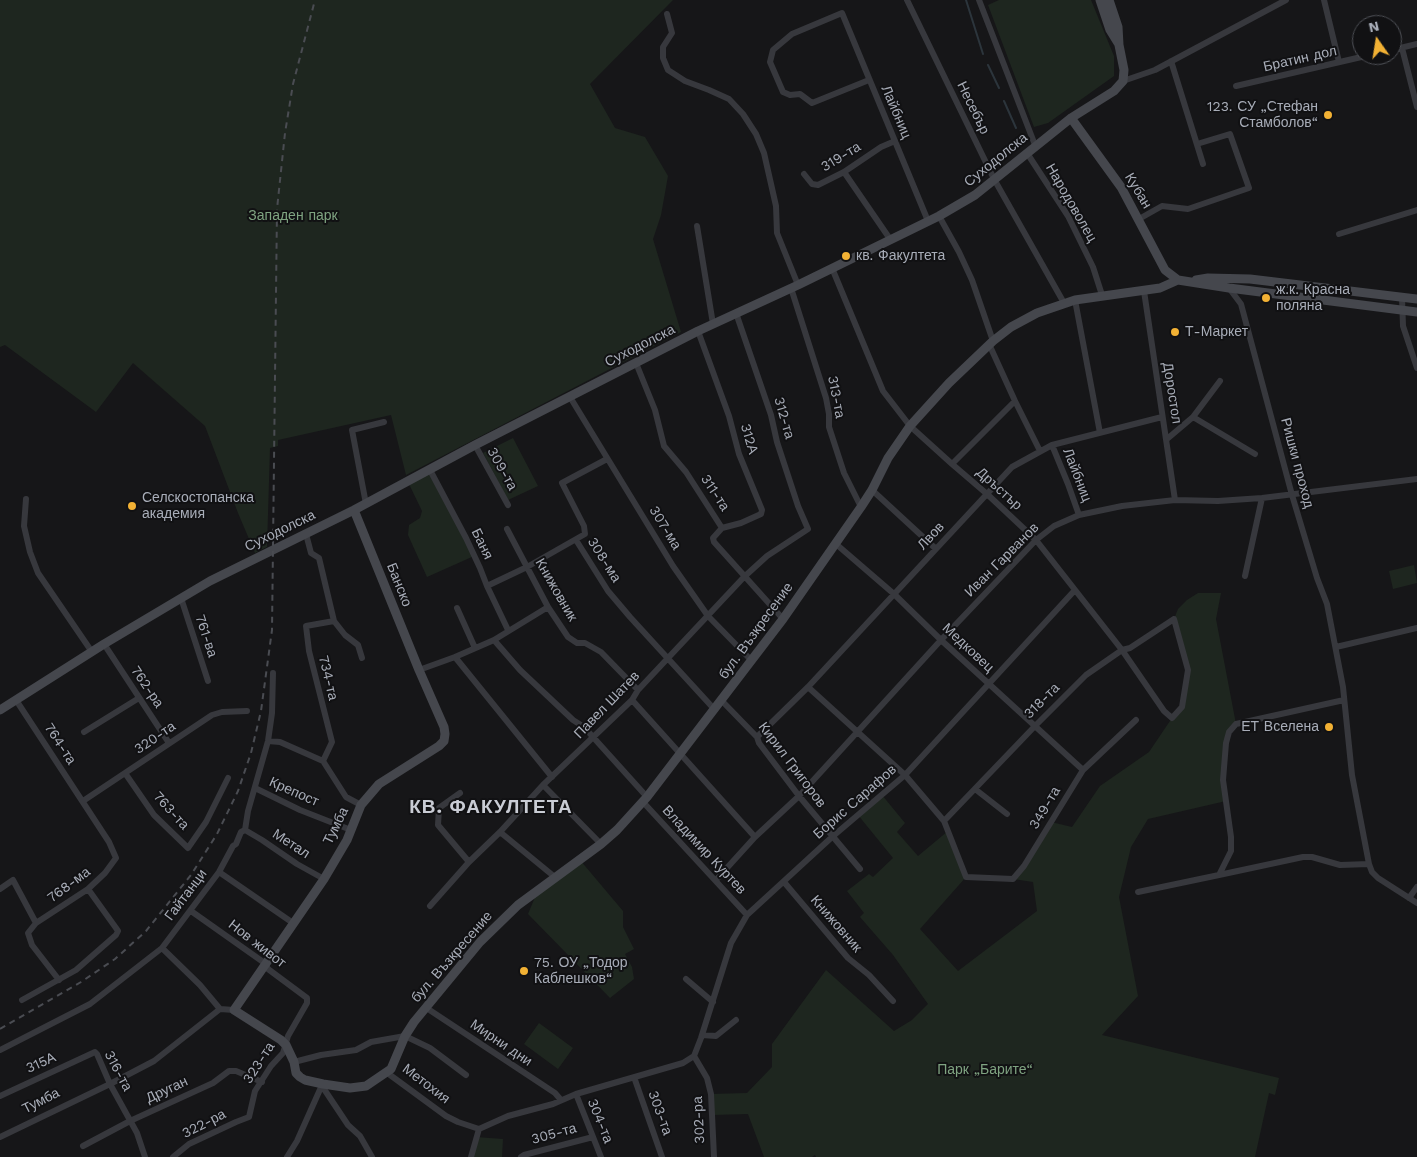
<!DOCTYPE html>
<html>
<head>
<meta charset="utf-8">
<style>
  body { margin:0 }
  #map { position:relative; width:1417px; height:1157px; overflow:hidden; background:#161618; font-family:"Work Sans",sans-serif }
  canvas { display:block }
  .north { position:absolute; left:1352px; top:15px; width:50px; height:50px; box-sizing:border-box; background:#111113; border:1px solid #4d4f55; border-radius:50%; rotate:347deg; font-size:14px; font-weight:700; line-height:20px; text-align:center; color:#a8adb8 }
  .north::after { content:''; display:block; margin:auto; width:18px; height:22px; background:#f2b134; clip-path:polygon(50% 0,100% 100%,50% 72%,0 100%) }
</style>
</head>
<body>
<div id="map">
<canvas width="1417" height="1157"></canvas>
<div class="north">N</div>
</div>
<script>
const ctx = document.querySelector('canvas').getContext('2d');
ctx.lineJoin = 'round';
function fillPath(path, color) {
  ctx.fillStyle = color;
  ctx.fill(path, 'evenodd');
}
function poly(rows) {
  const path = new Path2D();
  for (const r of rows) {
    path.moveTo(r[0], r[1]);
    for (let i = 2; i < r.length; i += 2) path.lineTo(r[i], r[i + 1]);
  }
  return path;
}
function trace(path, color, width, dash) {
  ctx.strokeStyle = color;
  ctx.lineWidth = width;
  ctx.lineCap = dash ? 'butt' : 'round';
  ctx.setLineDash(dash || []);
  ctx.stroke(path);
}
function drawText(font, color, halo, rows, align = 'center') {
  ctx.font = font + ' "Work Sans",sans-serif';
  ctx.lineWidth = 4;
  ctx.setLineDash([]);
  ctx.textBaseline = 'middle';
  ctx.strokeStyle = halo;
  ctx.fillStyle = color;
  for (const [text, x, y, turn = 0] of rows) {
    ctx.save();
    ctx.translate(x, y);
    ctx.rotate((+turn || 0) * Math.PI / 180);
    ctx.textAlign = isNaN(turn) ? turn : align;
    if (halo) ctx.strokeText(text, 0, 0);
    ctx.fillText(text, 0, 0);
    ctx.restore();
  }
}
const green = poly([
  [0,0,673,0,590,84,615,128,645,137,668,176,661,215,653,239,681,332,406,475,391,415,278,440,278,446,270,448,267,547,255,553,238,513,205,426,133,363,96,412,5,345,0,347],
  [999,0,1091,0,1114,56,1114,76,1048,123,1034,127,988,5],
  [513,438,538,486,508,500,483,453],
  [430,470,474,556,427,577,408,535,409,525,420,518,422,511,408,482],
  [1414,565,1417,583,1393,589,1389,571],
  [1198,593,1221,593,1216,619,1236,724,1226,743,1226,801,1148,819,1131,847,1119,897,1138,996,1102,1035,1279,1078,1275,1095,1269,1093,1255,1157,816,1157,815,1155,812,1157,764,1157,748,1114,712,1115,711,1094,747,1093,772,1067,772,1044,826,970,894,1031,912,1020,928,1004,893,955,860,917,864,913,847,891,869,874,873,877,893,858,858,815,882,795,905,823,897,832,918,856,948,831,966,877,920,929,958,971,1037,911,1033,882,1013,879,1051,822,1072,827,1100,786,1149,752,1172,718,1182,707,1188,670,1174,619,1178,609,1187,600],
  [580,860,623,911,623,927,634,949,625,954,632,967,634,979,610,998,528,914,538,890],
  [539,1023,573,1048,558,1069,524,1044],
  [476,1137,503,1139,502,1157,471,1157]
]);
const stream = poly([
  [966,0,983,54],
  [988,65,999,88],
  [1004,101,1016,128]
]);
const street = poly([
  [907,0,994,179,1064,303],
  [979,0,1035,145],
  [1324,0,1339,62],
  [667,14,672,33,663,47,663,58,668,70,685,81,709,90,729,99,743,114,756,134,764,153,776,206,777,233,798,285],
  [1402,48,1417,107],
  [1392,50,1417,44],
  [1171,61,1203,164],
  [869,80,812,103,800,94,790,95,783,92,770,62,773,50,792,34,842,13,928,221],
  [1123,81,1155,70,1286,0],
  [1236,86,1370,55],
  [1027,153,1068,216,1093,267,1102,295],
  [844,172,890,239],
  [804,174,812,184,818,185,844,172,881,147,895,141],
  [939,216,959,252,972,280,993,341],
  [1139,219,1162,206,1188,209,1249,188,1230,134,1197,144],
  [697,226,713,324],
  [1339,234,1417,210],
  [832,268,883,391,910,426,952,464,987,494,1036,540,1122,650,1164,711,1172,718,1182,707,1188,670,1174,619,1130,648,1122,650,1086,675,1035,726,944,821],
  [791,288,826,398,829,414,829,427,844,473,861,507],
  [1229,288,1241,304,1292,495,1317,578,1327,604,1343,687,1352,775,1369,864,1372,872,1378,878,1417,903],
  [1144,291,1175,500],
  [1402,297,1403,326,1417,368],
  [1075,300,1100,433],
  [698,331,729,416,739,454,762,510,761,514,741,523,722,528],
  [989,344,1015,401,1040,451],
  [636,363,655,410,664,446,686,472,722,528],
  [570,397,673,566,708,616,752,661],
  [1193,417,1220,381],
  [1167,439,1193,417,1255,454],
  [475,445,508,505],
  [1052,445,1068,484,1079,515],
  [952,464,1015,401],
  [430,470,466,538,480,568,487,586,508,630],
  [872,490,936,549],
  [26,499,24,526,30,552,38,573,92,652],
  [366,504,352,430,384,422],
  [722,528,713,538,714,542,783,619],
  [507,529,548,607,568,637,577,643,585,643,601,652,638,690],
  [306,534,311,553,319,558,334,621,345,635,358,645,362,658],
  [576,540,608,591,630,617,715,710],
  [836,544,894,594,941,640,1083,770],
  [1245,576,1262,498],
  [487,586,527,567,585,534,584,526,562,483,607,459],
  [181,598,208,681],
  [457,608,475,648],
  [494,640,520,670,573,720,584,727,647,797],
  [104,644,169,743],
  [1336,647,1417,628],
  [455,657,552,777],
  [419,670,455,657,494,640,548,607],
  [808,687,905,775,944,821,966,877,1013,879,1024,866,1083,770,1136,720],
  [16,700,109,842,116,858,105,873,88,889,36,923,28,933,32,945,59,980],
  [632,700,755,837],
  [722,701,757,737,759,743,799,796,860,869],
  [84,732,139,698],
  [757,737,808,687,1012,467,1052,445,1162,417],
  [268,741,280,742,323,761,346,797,361,805],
  [323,761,332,742,309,651,306,626,334,621],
  [125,773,154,815,188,848,206,822,228,778],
  [543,785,601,844],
  [255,788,300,810,351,830],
  [975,789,1007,814],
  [460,793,439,808,438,825,469,862],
  [83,801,212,715,222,712,247,711],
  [643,802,747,915],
  [245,830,262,840,297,864,324,879],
  [500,832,556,878],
  [219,872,293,923],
  [1219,875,1303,857,1312,857,1340,865,1369,864],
  [716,880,755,837,799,796,941,640,1036,540,1054,526,1079,515,1122,506,1175,500,1218,501,1262,498,1417,479],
  [784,882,848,958,869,975,893,1001],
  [0,889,13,880,36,923],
  [1138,892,1219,875,1231,851,1231,837,1223,780,1226,743,1229,732,1236,724,1344,700],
  [1409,898,1417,887],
  [430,906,469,862,500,832,543,785,632,700,638,690,744,577,767,556,808,529,798,506,777,442,771,415,736,313],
  [162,948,200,985,220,1009,234,1010],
  [686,979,713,1002],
  [22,1000,76,970,116,935,118,931,116,928,88,889],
  [425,1007,555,1093,561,1100],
  [702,1035,716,1036,736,1020],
  [0,1050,90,1004,162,948,219,872,233,846,236,844,241,832,245,830,248,811,268,741,272,713,273,673],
  [694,1056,701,1038,731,943,747,915,832,837,905,775,1075,590],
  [694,1056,707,1078,711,1094,714,1157],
  [294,1062,321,1055,356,1050,371,1042,405,1036,430,1048,466,1075],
  [386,1072,446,1116,458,1122,479,1129,508,1116,553,1104,576,1094,683,1063,694,1056],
  [634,1077,662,1157],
  [322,1086,348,1125,360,1136,372,1157],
  [576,1094,601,1157],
  [0,1096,95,1052,97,1054,110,1084,137,1133,145,1157],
  [0,1137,110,1084,154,1061,220,1009],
  [83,1146,130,1121,213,1083,229,1071,236,1071,262,1082],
  [173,1157,189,1144,236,1122,249,1117,255,1091,271,1066,283,1053,288,1036,307,1003,307,998,268,969,266,964,191,911],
  [287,1157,297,1141,322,1085],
  [471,1157,479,1129],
  [521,1157,524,1155,593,1137]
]);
const secondary = poly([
  [1100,0,1110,30,1118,43],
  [1071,118,1121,187,1165,270,1178,280,1229,288,1417,312],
  [1196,280,1208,278,1250,279,1417,299],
  [354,510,419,670,444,727,445,734,444,741,439,746,379,784,361,805,347,840,324,879,234,1010,281,1040,286,1045,294,1062,296,1073,300,1077,305,1080,323,1084,350,1088,366,1086,391,1069,405,1036,414,1022,480,942,518,905,601,844,617,830,647,797,783,619,861,507,872,490,888,458,910,426,949,383,993,341,1011,327,1037,313,1075,300,1160,288,1178,280],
  [0,710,104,644,210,581,354,510,475,445,698,331,798,285,939,216,975,195,1071,118,1114,91,1123,81,1124,70,1119,45,1118,27,1109,0]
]);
const rail = poly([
  [0,1029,81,982,115,959,146,931,191,875,217,834,238,791,251,753,261,711,272,630,277,209,285,133,293,84,315,0]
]);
const markers = [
  [1328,115,5,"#f2b134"],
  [846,256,5,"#f2b134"],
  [1266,298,5,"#f2b134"],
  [1175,332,5,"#f2b134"],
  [132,506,5,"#f2b134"],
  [1329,727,5,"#f2b134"],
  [524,971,5,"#f2b134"]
];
const streetNames = [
  ["Братин дол",1300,59,-13],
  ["Несебър",973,108,64],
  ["Лайбниц",896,112,67],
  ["319-та",841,157,-31],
  ["Суходолска",996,160,-39],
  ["Кубан",1138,191,59],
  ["Народоволец",1071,203,60],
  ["Суходолска",640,346,-27],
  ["Доростол",1172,393,81],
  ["313-та",836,397,79],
  ["312-та",784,418,74],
  ["312А",749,439,74],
  ["Ришки проход",1297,463,75],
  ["309-та",502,469,61],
  ["Лайбниц",1077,475,69],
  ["Дръстър",999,489,42],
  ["311-та",715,493,57],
  ["307-ма",665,528,59],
  ["Суходолска",280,531,-26],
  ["Лвов",931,536,-47],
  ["Баня",482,544,64],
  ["308-ма",604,560,58],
  ["Иван Гарванов",1002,560,-45],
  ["Банско",399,585,68],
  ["Книжовник",556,590,60],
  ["бул. Възкресение",756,631,-54],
  ["761-ва",206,636,72],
  ["Медковец",968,648,43],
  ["734-та",328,678,77],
  ["762-ра",147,687,56],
  ["318-та",1042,701,-45],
  ["Павел Шатев",607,705,-46],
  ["320-та",155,738,-34],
  ["764-та",60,744,57],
  ["Кирил Григоров",792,765,53],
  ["Крепост",294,792,24],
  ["Борис Сарафов",855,802,-41],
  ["349-та",1045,808,-59],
  ["763-та",171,811,48],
  ["Тумба",336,826,-64],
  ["Метал",291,844,33],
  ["Владимир Куртев",704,850,47],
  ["768-ма",69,885,-37],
  ["Гайтанци",186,895,-53],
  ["Книжовник",836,924,49],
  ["Нов живот",257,944,38],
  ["бул. Възкресение",452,957,-49],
  ["Мирни дни",501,1043,34],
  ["315А",41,1063,-24],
  ["323-та",259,1063,-57],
  ["316-та",118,1071,62],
  ["Метохия",426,1084,37],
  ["Друган",167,1090,-25],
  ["Тумба",41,1101,-27],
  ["303-та",660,1113,70],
  ["302-ра",699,1120,-93],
  ["304-та",600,1121,68],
  ["322-ра",204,1124,-27],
  ["305-та",554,1134,-15]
];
const poiNames = [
  ["123. СУ „Стефан",1318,107,"right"],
  ["Стамболов“",1318,123,"right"],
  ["кв. Факултета",856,256],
  ["ж.к. Красна",1276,290],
  ["поляна",1276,306],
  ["Т-Маркет",1185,332],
  ["Селскостопанска",142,498],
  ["академия",142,514],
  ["ЕТ Вселена",1319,727,"right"],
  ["75. ОУ „Тодор",534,963],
  ["Каблешков“",534,979]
];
const parkNames = [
  ["Западен парк",293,216],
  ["Парк „Барите“",985,1070]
];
const districtNames = [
  ["КВ. ФАКУЛТЕТА",491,807]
];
fillPath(green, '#1e261f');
trace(stream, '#2c353c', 2);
trace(street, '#37383d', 6);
trace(secondary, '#45474d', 9);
trace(rail, '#4a4c52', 2, [6, 5]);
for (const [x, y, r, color] of markers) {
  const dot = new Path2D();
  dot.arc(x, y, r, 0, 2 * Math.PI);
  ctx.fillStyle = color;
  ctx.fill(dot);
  trace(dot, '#111113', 2);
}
drawText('14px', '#a8adb8', '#111113', streetNames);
drawText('14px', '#a8adb8', '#111113', poiNames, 'left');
drawText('14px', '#7fa381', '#111113', parkNames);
ctx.letterSpacing = '1px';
drawText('bold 19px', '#c9ccd4', '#111113', districtNames);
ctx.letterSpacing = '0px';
</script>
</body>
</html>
